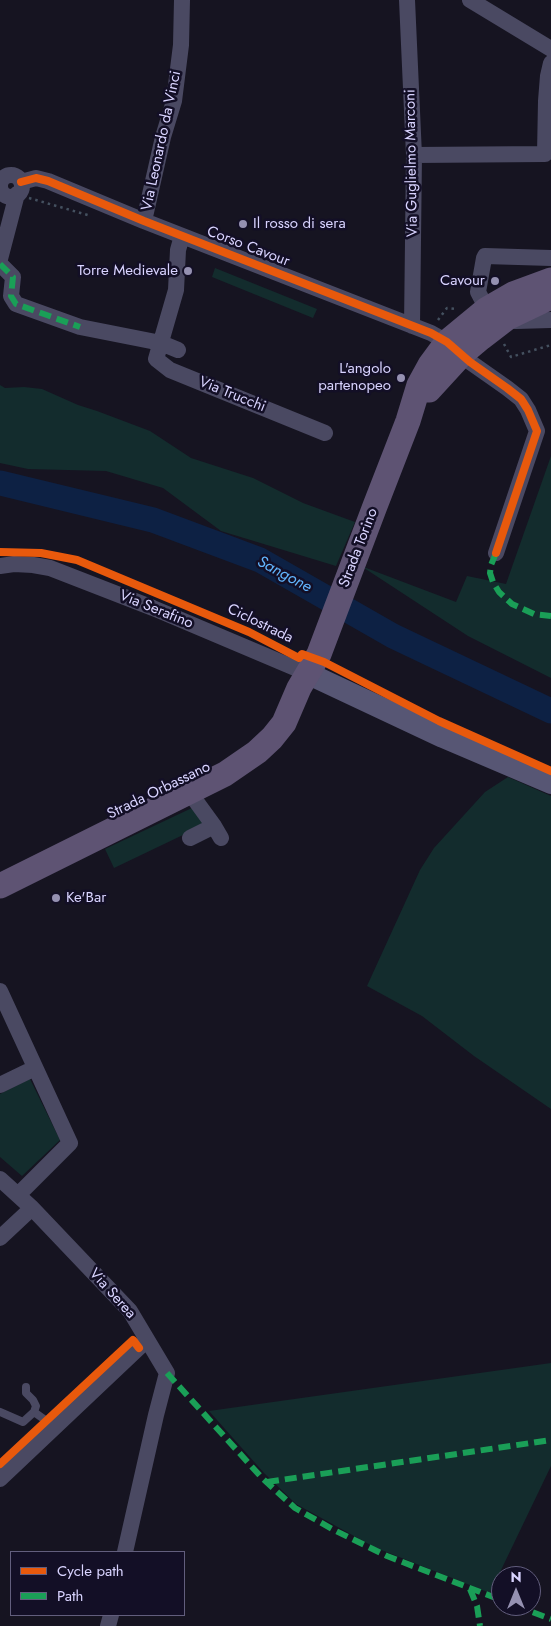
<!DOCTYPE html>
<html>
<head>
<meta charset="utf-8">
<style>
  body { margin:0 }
  #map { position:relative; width:551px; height:1626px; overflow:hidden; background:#161421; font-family:Jost,sans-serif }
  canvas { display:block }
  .legend { position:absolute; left:10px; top:1551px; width:175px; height:65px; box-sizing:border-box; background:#130f26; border:1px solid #625e7d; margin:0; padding:6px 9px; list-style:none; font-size:15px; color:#d9d4ff }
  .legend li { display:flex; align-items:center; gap:10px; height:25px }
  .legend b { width:25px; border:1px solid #625e7d }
  .north { position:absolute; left:491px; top:1566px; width:50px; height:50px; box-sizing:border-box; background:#130f26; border:1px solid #625e7d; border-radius:50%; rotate:0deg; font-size:14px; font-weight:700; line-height:20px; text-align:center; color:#d9d4ff }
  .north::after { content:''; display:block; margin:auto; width:18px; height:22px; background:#9591b1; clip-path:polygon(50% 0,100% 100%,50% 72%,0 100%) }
</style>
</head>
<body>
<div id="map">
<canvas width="551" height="1626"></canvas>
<ul class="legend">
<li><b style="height:6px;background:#e8590c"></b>Cycle path</li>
<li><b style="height:6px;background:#1a9f57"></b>Path</li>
</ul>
<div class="north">N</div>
</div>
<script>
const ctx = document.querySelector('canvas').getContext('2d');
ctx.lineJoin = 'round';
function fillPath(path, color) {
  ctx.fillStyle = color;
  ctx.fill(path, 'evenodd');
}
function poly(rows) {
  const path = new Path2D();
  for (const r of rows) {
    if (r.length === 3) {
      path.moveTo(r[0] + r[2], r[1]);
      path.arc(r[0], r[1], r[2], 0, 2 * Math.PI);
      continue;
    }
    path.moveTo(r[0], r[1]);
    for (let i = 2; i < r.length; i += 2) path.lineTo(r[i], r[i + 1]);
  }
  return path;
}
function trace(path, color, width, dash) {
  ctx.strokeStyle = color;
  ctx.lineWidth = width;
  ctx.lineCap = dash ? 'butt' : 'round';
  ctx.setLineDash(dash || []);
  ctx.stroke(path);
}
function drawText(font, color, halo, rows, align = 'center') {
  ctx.font = font + ' Jost,sans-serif';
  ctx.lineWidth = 5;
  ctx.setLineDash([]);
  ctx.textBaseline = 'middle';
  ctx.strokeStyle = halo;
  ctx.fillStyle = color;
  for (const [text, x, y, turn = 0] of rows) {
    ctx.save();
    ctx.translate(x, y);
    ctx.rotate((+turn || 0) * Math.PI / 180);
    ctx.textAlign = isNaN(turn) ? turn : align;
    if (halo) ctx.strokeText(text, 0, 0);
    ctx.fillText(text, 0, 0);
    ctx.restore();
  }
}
const green = poly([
  [215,268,317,309,313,318,212,277],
  [0,385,5,388,24,387,42,389,78,405,97,411,150,431,191,458,253,478,303,503,355,522,336,566,221,531,163,488,106,471,28,469,0,463],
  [551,456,551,678,468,636,361,566,456,602,467,576,506,584],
  [508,777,551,796,551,1109,474,1056,422,1016,367,986,420,870,434,848,485,792],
  [194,807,208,823,114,868,105,849],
  [30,1079,60,1140,22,1176,0,1157,0,1094],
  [551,1363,551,1466,490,1593,374,1547,296,1504,264,1473,209,1411]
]);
const river = poly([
  [0,483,153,520,260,560,393,636,551,711]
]);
const path = poly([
  [29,198,91,216],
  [438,320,447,308,456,309],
  [504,344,511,357,551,345]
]);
const lane = poly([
  [26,1387,26,1393,33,1400,36,1406,34,1412],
  [0,1412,23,1422,34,1412,55,1427]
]);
const street = poly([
  [407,0,414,155,412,326],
  [470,0,551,49],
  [414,155,545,154,546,101,548,76,551,63],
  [11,186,11],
  [21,182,36,178,48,181,144,221,431,333,447,342,470,362,507,388,521,399,528,410,537,431,496,553],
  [144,221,163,137,174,101,181,45,182,0],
  [182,236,178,250,176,290,156,359,170,370,325,433],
  [0,259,17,194],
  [0,264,13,277,11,296,16,304,80,327,161,343,178,350],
  [487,309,478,292,484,258,485,256,551,258],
  [510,320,516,321,551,320],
  [0,566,14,564,33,565,50,568,153,608,309,674],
  [190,793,214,826,221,838],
  [190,838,214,826],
  [0,991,70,1143,18,1195],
  [0,1085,35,1068],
  [0,1179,32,1208,130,1311,167,1373,156,1415,125,1552],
  [0,1238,32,1208],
  [0,1479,147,1340],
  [108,1626,111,1615]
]);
const secondary = poly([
  [309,674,443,737,551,783]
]);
const primary = poly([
  [429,390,462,354,481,338,507,318,551,297],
  [0,886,225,774,257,752,272,738,284,723,299,688,319,654,375,506,408,421,419,385,430,365,447,342,487,309,513,294,551,280]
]);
const quiet = poly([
  [0,264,13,277,11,296,16,304,80,327],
  [496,553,491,565,490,573,493,582,499,592,512,604,534,614,551,616],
  [167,1373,262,1478,295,1508,334,1530,387,1556,501,1600],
  [267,1482,551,1440],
  [470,1589,477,1606,480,1626],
  [516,1606,551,1619]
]);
const cycleway = poly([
  [21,182,36,178,48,181,144,221,431,333,447,342,470,362,507,388,521,399,528,410,537,431,496,553],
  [0,552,41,553,77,560,249,632,299,658,302,654,324,662,439,721,551,771],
  [0,1464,133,1340,139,1348]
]);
const markers = [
  [243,224,5,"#9591b1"],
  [188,271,5,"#9591b1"],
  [495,281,5,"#9591b1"],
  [401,378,5,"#9591b1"],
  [56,898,5,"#9591b1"]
];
const streetNames = [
  ["Via Leonardo da Vinci",162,141,-78],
  ["Via Guglielmo Marconi",412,163,-91],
  ["Corso Cavour",248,247,21],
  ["Via Trucchi",232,395,22],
  ["Strada Torino",359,548,-69],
  ["Via Serafino",156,610,22],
  ["Ciclostrada",260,624,26],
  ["Strada Orbassano",159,791,-26],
  ["Via Serea",112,1294,48]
];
const poiNames = [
  ["Il rosso di sera",253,224,"left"],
  ["Torre Medievale",178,271],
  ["Cavour",485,281],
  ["L'angolo",391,369],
  ["partenopeo",391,386],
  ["Ke'Bar",66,898,"left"]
];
const waterNames = [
  ["Sangone",284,575,28]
];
fillPath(green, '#132c2d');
trace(river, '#0d2144', 25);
trace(path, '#44505f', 2.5, [2.5, 4]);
trace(lane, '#4a4962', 8);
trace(street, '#4a4962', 16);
trace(secondary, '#575674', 22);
trace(primary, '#5e5373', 25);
trace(quiet, '#1a9f57', 6, [12, 6]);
trace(cycleway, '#e8590c', 8);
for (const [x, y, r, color] of markers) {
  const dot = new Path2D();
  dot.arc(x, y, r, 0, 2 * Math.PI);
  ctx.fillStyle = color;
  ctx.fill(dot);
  trace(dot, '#130f26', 2);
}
drawText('15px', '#d9d4ff', '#130f26', streetNames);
drawText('15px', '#d9d4ff', '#130f26', poiNames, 'right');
drawText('italic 16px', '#62b6ff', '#130f26', waterNames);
</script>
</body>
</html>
